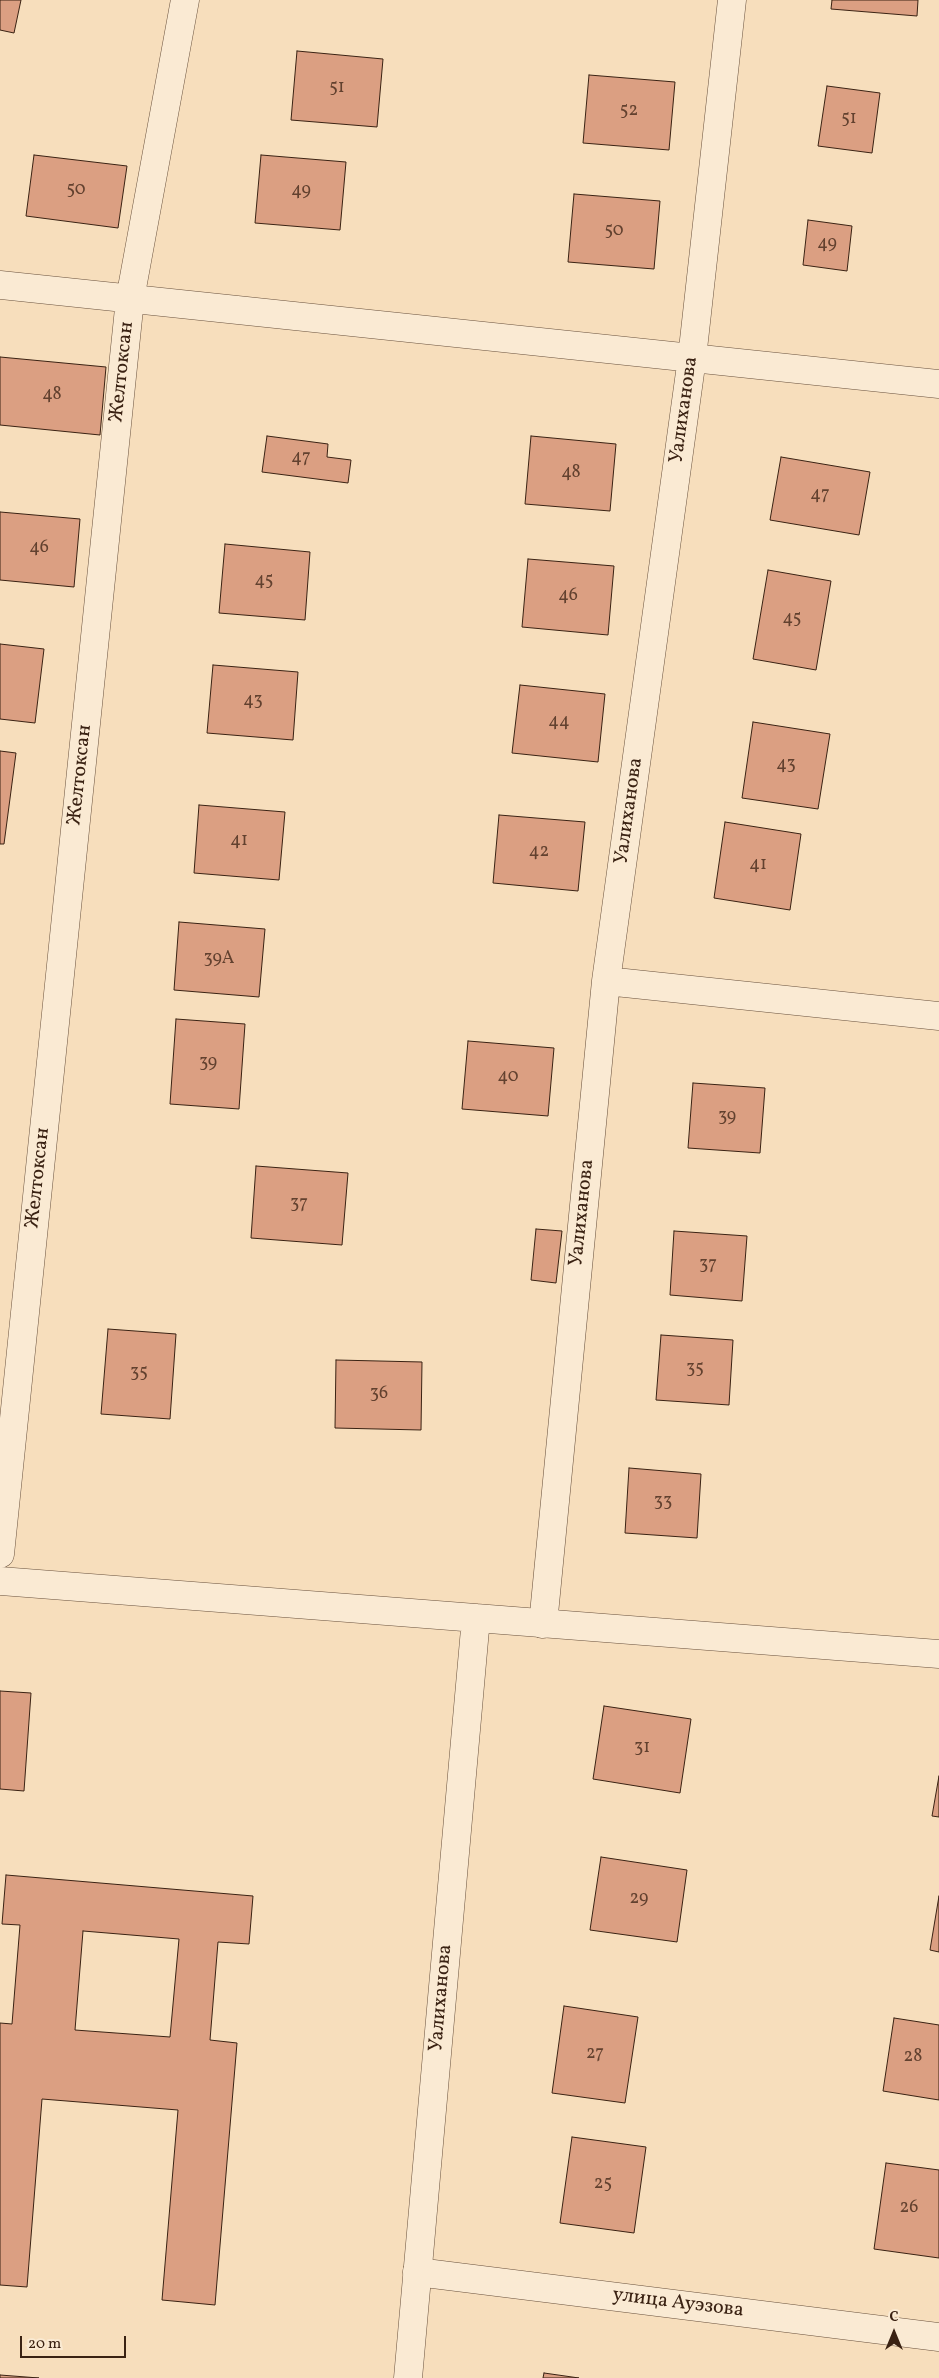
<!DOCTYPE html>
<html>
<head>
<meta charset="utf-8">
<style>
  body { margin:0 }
  #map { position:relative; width:939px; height:2378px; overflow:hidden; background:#f7debc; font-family:Vollkorn,serif }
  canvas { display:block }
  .north { position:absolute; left:869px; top:2308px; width:50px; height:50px; -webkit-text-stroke:4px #faead3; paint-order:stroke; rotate:0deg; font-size:14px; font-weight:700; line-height:20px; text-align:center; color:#3a2213 }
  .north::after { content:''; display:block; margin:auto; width:18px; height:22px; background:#3a2213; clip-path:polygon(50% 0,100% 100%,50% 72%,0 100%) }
  .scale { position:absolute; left:20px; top:2336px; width:106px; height:22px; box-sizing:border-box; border:2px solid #3a2213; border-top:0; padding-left:6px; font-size:15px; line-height:18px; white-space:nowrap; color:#3a2213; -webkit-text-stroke:4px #faead3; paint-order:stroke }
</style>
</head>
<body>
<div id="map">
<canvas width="939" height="2378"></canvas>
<div class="north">С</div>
<div class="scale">20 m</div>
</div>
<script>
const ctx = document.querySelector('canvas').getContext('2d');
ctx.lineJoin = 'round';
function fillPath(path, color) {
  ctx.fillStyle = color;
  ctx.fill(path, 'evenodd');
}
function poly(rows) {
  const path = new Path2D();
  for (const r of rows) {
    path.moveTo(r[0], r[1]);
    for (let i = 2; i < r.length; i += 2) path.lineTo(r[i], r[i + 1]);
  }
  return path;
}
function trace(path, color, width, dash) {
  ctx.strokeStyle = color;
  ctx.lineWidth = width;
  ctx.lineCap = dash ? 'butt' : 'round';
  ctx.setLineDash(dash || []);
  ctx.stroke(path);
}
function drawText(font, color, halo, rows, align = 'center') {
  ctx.font = font + ' Vollkorn,serif';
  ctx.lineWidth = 4;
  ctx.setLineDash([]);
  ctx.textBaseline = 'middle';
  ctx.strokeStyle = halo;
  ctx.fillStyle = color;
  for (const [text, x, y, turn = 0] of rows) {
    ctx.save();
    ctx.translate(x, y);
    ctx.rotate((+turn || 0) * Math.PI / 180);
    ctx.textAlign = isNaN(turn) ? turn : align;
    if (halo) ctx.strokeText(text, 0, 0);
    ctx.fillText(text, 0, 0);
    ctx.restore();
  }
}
const building = poly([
  [0,0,21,0,14,33,0,30,0,0],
  [832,0,918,0,917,16,831,9,832,0],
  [297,51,383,59,377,127,291,120,297,51],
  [589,75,675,82,669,150,583,143,589,75],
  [827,86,880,93,872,153,818,146,827,86],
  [34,155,127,166,118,228,26,216,34,155],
  [261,155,346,162,340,230,255,223,261,155],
  [574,194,660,201,654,269,568,262,574,194],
  [808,220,852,226,847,271,803,265,808,220],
  [0,357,106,367,100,435,0,425,0,357],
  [267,436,328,444,327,457,351,460,348,483,262,472,267,436],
  [531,436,616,444,610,511,525,504,531,436],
  [781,457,870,472,859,535,770,520,781,457],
  [0,512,80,519,74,587,0,580,0,512],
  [225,544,310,552,305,620,219,613,225,544],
  [528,559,614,566,608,635,522,627,528,559],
  [768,570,831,581,816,670,753,659,768,570],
  [0,644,44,649,35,723,0,719,0,644],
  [213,665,298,672,293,740,207,733,213,665],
  [520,685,605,694,598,762,512,753,520,685],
  [753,722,830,734,818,809,742,798,753,722],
  [0,751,16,753,4,844,0,844,0,751],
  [199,805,285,812,279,880,194,873,199,805],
  [499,815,585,822,578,891,493,883,499,815],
  [725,822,801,834,790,910,714,898,725,822],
  [179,922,265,929,259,997,174,990,179,922],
  [176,1019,245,1024,239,1109,170,1104,176,1019],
  [468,1041,554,1048,548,1116,462,1109,468,1041],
  [693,1083,765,1088,760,1153,688,1148,693,1083],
  [256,1166,348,1173,342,1245,251,1238,256,1166],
  [536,1229,562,1231,556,1283,531,1280,536,1229],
  [674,1231,747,1236,742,1301,670,1295,674,1231],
  [108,1329,176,1334,170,1419,101,1414,108,1329],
  [661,1335,733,1340,729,1405,656,1400,661,1335],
  [336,1360,422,1362,421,1430,335,1428,336,1360],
  [629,1468,701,1474,697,1538,625,1533,629,1468],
  [0,1691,31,1693,24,1791,0,1789,0,1691],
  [604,1706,691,1719,680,1793,593,1779,604,1706],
  [939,1776,939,1817,932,1816,939,1776],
  [601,1857,687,1870,677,1942,590,1930,601,1857],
  [6,1875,253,1896,249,1944,218,1942,210,2040,237,2043,215,2305,162,2300,178,2110,42,2099,27,2287,0,2285,0,2023,12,2024,20,1925,2,1924,6,1875],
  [83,1931,179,1939,170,2037,75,2030,83,1931],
  [939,1896,939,1952,930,1950,939,1896],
  [564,2006,638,2017,625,2103,552,2093,564,2006],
  [894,2018,939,2025,939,2100,883,2091,894,2018],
  [572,2137,646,2147,634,2233,560,2223,572,2137],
  [886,2163,939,2170,939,2258,874,2249,886,2163],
  [544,2373,579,2378,543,2378,544,2373],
  [0,2375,39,2378,0,2378,0,2375]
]);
const minor = poly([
  [0,285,939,384],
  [606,981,939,1016],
  [0,1554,130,299,185,0],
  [543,1624,606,981,692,358,732,0],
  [417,2272,939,2337]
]);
const tertiary = poly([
  [0,1581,939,1654],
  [408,2378,476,1618]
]);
const numberNames = [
  ["51",337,89],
  ["52",629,112],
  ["51",849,120],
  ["50",76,191],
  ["49",301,192],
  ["50",614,232],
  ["49",827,245],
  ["48",52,396],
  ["47",301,459],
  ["48",571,474],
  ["47",820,496],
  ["46",39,549],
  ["45",264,582],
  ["46",568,597],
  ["45",792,620],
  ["43",253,702],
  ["44",559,723],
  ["43",786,766],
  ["41",239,842],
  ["42",539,853],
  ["41",758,866],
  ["39А",219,960],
  ["39",208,1064],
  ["40",508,1078],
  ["39",727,1118],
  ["37",299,1205],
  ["37",708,1266],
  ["35",695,1370],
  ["35",139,1374],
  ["36",379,1395],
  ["33",663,1503],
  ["31",642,1749],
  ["29",639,1900],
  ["27",595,2055],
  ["28",913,2058],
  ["25",603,2185],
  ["26",909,2209]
];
const streetNames = [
  ["Желтоксан",123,372,-84],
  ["Уалиханова",685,410,-82],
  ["Желтоксан",81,775,-84],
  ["Уалиханова",630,811,-82],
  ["Желтоксан",39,1178,-84],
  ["Уалиханова",583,1213,-84],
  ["Уалиханова",442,1998,-85],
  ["улица Ауэзова",678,2304,7]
];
fillPath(building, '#db9f82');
trace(building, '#3a2213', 1);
trace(minor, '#69513d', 29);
trace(tertiary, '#69513d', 29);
trace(minor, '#faead3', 28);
trace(tertiary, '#faead3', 28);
drawText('18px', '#62412f', null, numberNames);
drawText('20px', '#3a2213', '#faead3', streetNames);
</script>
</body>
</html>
